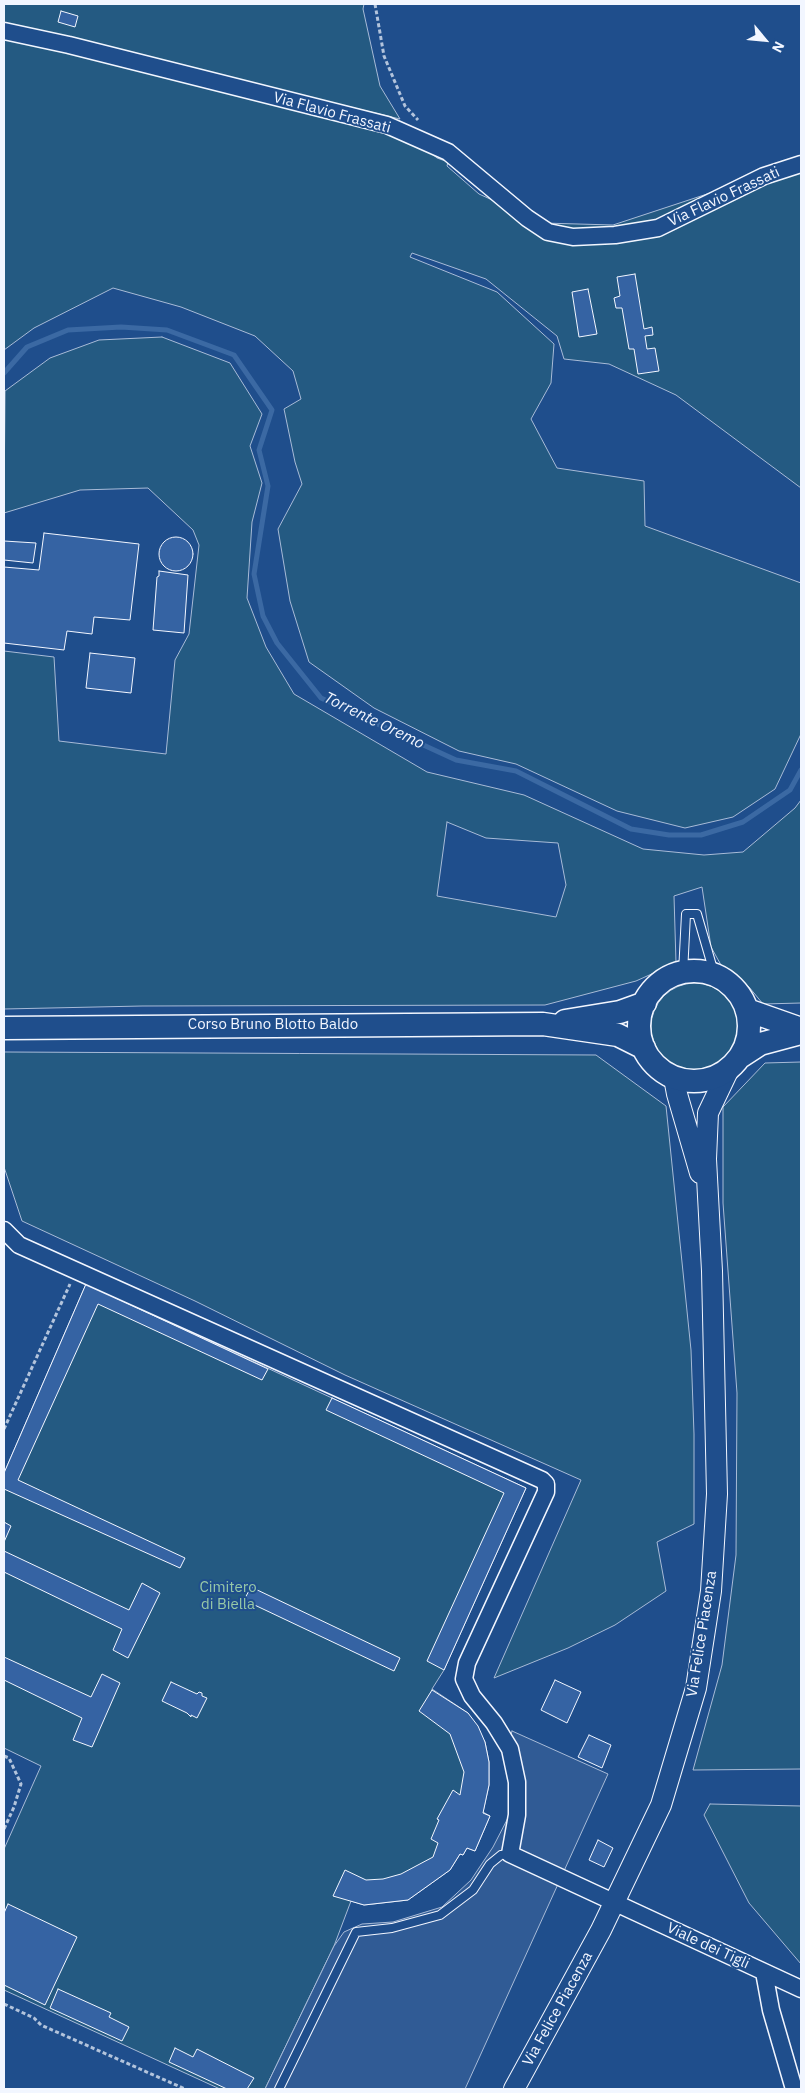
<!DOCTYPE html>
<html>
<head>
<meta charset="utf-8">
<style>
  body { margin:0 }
  #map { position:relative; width:805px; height:2093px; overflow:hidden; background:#1f4e8c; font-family:"IBM Plex Sans",sans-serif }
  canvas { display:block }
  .frame { position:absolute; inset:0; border:5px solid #f2f6ff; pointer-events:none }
  .north { position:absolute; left:740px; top:15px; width:50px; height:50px; -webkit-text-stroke:4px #1f4e8c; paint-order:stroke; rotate:118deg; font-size:14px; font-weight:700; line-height:20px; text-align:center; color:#f2f6ff }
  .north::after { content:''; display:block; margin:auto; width:18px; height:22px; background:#f2f6ff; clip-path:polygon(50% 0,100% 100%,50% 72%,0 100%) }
</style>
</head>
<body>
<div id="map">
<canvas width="805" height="2093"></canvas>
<div class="frame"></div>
<div class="north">N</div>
</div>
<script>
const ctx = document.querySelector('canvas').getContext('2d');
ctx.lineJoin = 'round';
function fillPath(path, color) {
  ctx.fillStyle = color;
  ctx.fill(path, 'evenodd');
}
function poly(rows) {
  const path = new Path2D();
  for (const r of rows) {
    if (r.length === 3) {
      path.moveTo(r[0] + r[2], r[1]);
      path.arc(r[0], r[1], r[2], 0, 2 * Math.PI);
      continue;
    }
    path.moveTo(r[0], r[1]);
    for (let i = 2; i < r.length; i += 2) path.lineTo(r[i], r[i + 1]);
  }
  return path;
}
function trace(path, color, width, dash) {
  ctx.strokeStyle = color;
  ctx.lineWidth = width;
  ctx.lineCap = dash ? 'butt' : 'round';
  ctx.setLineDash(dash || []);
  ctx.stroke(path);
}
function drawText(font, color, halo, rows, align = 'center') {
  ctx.font = font + ' "IBM Plex Sans",sans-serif';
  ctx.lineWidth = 4;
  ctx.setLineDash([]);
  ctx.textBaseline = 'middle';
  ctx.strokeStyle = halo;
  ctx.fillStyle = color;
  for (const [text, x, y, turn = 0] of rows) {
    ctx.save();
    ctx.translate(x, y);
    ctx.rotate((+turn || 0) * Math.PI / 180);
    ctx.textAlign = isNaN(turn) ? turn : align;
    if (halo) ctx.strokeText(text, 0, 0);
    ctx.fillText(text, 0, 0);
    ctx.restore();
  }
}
const green = poly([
  [4,4,364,4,363,9,380,86,400,119,4,24,4,4],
  [4,27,399,126,437,158,448,162,447,166,479,194,543,223,613,225,801,163,801,488,676,395,609,364,564,359,557,336,486,279,412,253,410,257,497,292,554,344,551,383,531,419,557,468,644,481,645,526,801,583,801,734,775,789,733,817,685,828,617,811,516,764,459,751,374,708,309,662,290,601,278,529,302,484,295,462,284,409,301,399,293,371,255,336,181,307,113,288,34,328,4,350,4,27],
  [162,337,230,363,262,414,250,446,262,483,252,522,247,598,266,647,294,694,427,772,524,795,643,849,704,855,743,852,795,808,801,800,801,1003,763,1004,749,987,721,965,711,947,702,887,674,896,676,963,636,981,545,1005,142,1006,4,1009,4,651,54,657,59,741,166,754,175,660,189,634,199,545,193,530,148,488,80,490,4,513,5,391,50,358,99,340,162,337],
  [447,822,486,838,558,843,566,885,556,917,437,896,447,822],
  [695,1027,44],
  [4,1052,596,1055,666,1106,691,1350,694,1434,694,1524,657,1542,666,1591,615,1625,568,1648,494,1678,581,1480,345,1375,195,1301,22,1221,4,1167,4,1052],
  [801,1062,801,1769,693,1770,722,1665,736,1555,737,1393,723,1203,723,1107,765,1063,801,1062],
  [86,1284,526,1488,444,1670,432,1689,468,1713,485,1742,489,1762,489,1785,483,1812,490,1816,475,1851,467,1848,463,1855,460,1854,450,1870,408,1900,364,1905,351,1901,334,1946,265,2089,220,2089,4,1990,4,1849,41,1766,4,1748,4,1473,86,1284],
  [710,1804,801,1806,801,1964,749,1903,704,1815,710,1804]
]);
const parking = poly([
  [512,1731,608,1774,465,2089,265,2089,334,1946,344,1932,362,1924,393,1922,442,1907,471,1880,493,1847,510,1814,511,1783,506,1753,512,1731]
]);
const stream = poly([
  [4,373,27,347,68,330,121,327,167,330,234,355,272,410,259,450,268,486,254,574,263,616,277,643,321,698,456,760,516,771,631,829,669,835,701,835,743,822,790,790,801,770]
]);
const building = poly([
  [61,11,78,16,75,27,58,22,61,11],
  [635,274,644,329,652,327,653,335,645,336,647,349,655,348,659,371,638,374,634,349,629,349,622,308,616,308,614,298,620,296,617,277,635,274],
  [588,289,597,334,579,337,572,292,588,289],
  [44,533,139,544,130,620,94,617,92,634,67,631,64,650,4,643,4,567,39,570,44,533],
  [176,554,17],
  [4,541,36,543,33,563,4,560,4,541],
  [159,571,188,575,184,633,153,630,157,577,159,576,159,571],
  [90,653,135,658,131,693,86,688,90,653],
  [86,1284,268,1369,262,1380,98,1304,18,1480,185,1558,180,1568,4,1489,4,1473,86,1284],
  [332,1398,526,1488,444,1670,427,1661,504,1493,326,1410,332,1398],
  [4,1522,11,1526,4,1542,4,1522],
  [4,1551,129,1610,142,1583,160,1593,128,1658,113,1650,122,1629,4,1572,4,1551],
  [251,1587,400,1658,394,1671,244,1600,251,1587],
  [4,1657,91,1697,102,1674,120,1683,92,1747,73,1740,82,1718,4,1680,4,1657],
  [555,1680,581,1692,567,1723,541,1710,555,1680],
  [171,1682,197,1694,199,1692,202,1693,202,1696,207,1698,197,1718,191,1715,191,1717,187,1713,162,1701,171,1682],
  [432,1690,468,1713,478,1726,485,1742,489,1762,489,1785,483,1813,490,1816,475,1851,467,1848,463,1855,460,1854,450,1870,408,1900,364,1905,333,1896,345,1870,366,1880,383,1879,401,1874,433,1857,438,1843,431,1839,439,1820,437,1819,453,1790,460,1795,464,1772,450,1734,419,1711,432,1690],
  [589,1735,611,1745,602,1768,578,1757,589,1735],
  [598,1840,613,1848,604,1867,589,1860,598,1840],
  [8,1904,77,1937,45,2005,4,1985,4,1913,8,1904],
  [58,1989,111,2013,109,2017,129,2027,122,2041,50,2008,58,1989],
  [175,2048,193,2057,197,2049,254,2078,247,2089,227,2089,169,2062,175,2048]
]);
const path = poly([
  [375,4,384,56,405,106,418,120],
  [4,1429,70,1284],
  [4,1756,9,1758,21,1784,14,1807,4,1829],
  [4,2004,34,2018,41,2025,185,2089]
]);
const service = poly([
  [683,973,686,914,697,914,715,976],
  [279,2089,356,1932,392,1928,440,1915,473,1890,490,1864,501,1855,510,1854]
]);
const minor = poly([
  [4,31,69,45,387,125,448,152,527,218,548,232,573,237,615,235,658,228,764,176,801,164],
  [4,1230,19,1245,542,1480,546,1484,546,1492,467,1663,464,1679,472,1696,494,1723,510,1749,517,1782,517,1815,510,1854,801,1989],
  [764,1972,771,2010,794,2089]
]);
const tertiary = poly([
  [674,1078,677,1094,700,1173],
  [514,2089,601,1930,661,1805,696,1688,711,1591,717,1494,712,1271,706,1159,708,1113,729,1069]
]);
const secondary = poly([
  [694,1026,55],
  [747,1010,801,1029],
  [565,1021,620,1012,645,1003],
  [4,1028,543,1024,618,1035,644,1048],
  [740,1057,760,1044,801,1033]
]);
const streetNames = [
  ["Via Flavio Frassati",332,113,15],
  ["Via Flavio Frassati",724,197,-25],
  ["Corso Bruno Blotto Baldo",273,1025],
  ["Via Felice Piacenza",702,1634,-81],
  ["Viale dei Tigli",708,1946,25],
  ["Via Felice Piacenza",558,2009,-61]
];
const parkNames = [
  ["Cimitero",228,1588],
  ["di Biella",228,1605]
];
const waterNames = [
  ["Torrente Oremo",374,721,26]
];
fillPath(green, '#245a82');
trace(green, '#a8bbd7', 1);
fillPath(parking, '#305b95');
trace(parking, '#a8bbd7', 1);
trace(stream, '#3b69a3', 5);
fillPath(building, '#3563a3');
trace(building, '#f2f6ff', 1);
trace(service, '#f2f6ff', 10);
trace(minor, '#f2f6ff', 19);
trace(tertiary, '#f2f6ff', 22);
trace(secondary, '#f2f6ff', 25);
trace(path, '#b3c4dc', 3, [4, 2.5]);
trace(service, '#1f4e8c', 8);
trace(minor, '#1f4e8c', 16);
trace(tertiary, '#1f4e8c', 20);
trace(secondary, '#1f4e8c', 22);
drawText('15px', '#f2f6ff', '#1f4e8c', streetNames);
drawText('15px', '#97c8a6', '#1f4e8c', parkNames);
drawText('italic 16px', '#f2f6ff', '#1f4e8c', waterNames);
</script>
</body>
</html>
